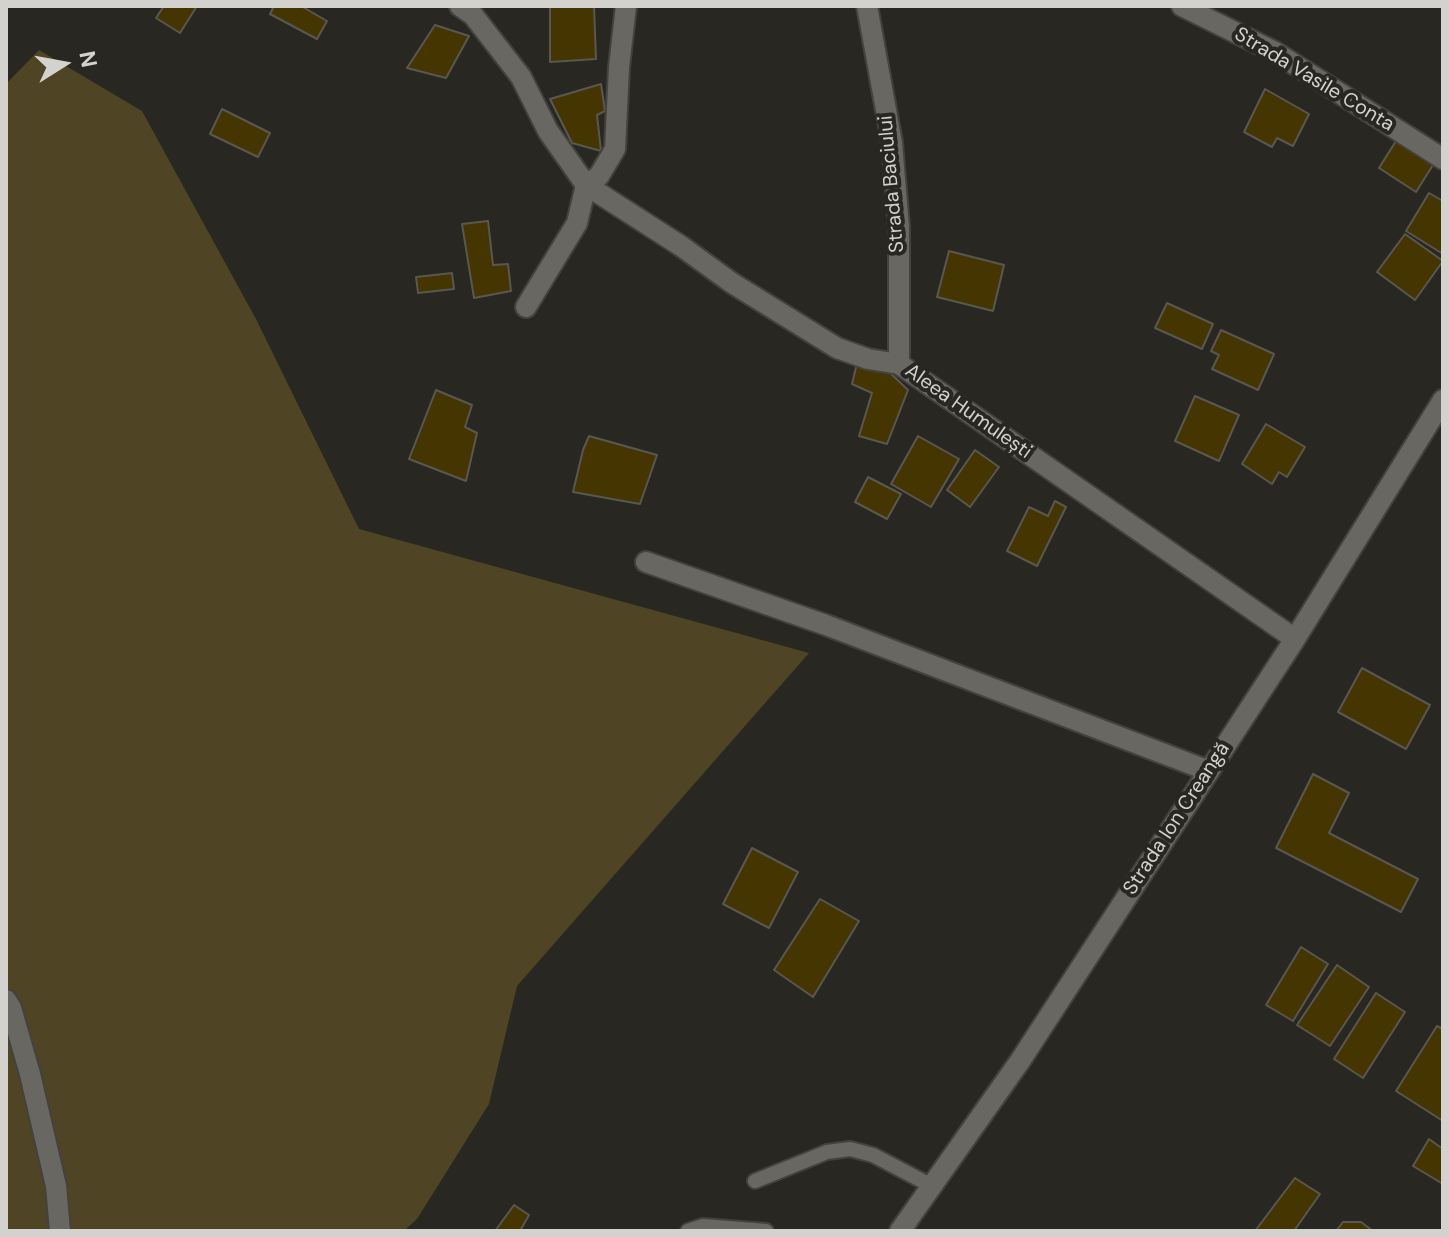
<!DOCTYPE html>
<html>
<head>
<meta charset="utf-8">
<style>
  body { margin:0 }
  #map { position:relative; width:1449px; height:1237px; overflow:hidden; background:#292721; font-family:"DM Sans",sans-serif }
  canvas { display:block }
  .frame { position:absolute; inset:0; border:8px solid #d3d2ce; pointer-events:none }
  .north { position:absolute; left:24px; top:24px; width:80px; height:80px; -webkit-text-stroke:6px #292721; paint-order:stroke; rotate:79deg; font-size:22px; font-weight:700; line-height:32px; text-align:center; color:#d3d2ce }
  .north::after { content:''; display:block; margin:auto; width:28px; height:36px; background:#d3d2ce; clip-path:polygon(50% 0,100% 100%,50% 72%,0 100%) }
</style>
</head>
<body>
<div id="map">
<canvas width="1449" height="1237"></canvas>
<div class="frame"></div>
<div class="north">N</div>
</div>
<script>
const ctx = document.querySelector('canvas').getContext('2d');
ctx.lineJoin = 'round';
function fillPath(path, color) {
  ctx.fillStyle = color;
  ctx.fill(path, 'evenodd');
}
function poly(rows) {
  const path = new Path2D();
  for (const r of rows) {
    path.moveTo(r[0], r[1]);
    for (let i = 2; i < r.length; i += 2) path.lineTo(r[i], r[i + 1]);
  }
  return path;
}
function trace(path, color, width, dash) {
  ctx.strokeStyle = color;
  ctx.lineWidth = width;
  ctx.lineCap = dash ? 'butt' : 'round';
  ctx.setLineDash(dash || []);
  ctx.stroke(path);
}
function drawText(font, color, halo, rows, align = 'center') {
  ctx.font = font + ' "DM Sans",sans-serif';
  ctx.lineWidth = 8;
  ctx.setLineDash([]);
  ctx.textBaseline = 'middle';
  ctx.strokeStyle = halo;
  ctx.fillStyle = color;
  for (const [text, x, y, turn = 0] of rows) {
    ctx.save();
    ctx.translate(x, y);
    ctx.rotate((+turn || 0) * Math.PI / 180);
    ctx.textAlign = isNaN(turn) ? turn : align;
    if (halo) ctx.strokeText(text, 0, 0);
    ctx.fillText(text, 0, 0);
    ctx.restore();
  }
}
const green = poly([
  [39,50,142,111,256,319,359,529,809,653,517,986,489,1104,417,1219,404,1231,6,1231,6,84]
]);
const building = poly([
  [164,6,197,6,180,33,156,18,164,6],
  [274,6,301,6,327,21,317,39,270,14,274,6],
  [550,6,594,6,596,59,550,62,550,6],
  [435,25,469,36,446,78,407,68,435,25],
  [601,84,605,111,597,115,601,151,572,143,550,99,601,84],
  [1265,89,1309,114,1293,146,1277,138,1272,147,1244,132,1265,89],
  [222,109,270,133,258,157,210,134,222,109],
  [1396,141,1433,165,1416,192,1379,168,1396,141],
  [1429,193,1443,201,1443,254,1406,231,1429,193],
  [488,221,493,265,508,264,511,291,474,298,462,224,488,221],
  [1405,234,1443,261,1415,300,1377,272,1405,234],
  [949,251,1004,265,993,311,937,297,949,251],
  [452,273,454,289,418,293,416,277,452,273],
  [1167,303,1213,324,1202,349,1155,328,1167,303],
  [1221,330,1274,354,1258,390,1212,369,1219,355,1211,351,1221,330],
  [857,363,886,369,908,390,887,444,859,436,872,393,852,384,857,363],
  [436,390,472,405,465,427,477,433,466,481,409,459,436,390],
  [1195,396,1239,415,1219,461,1175,441,1195,396],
  [1266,424,1305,447,1287,477,1279,472,1272,484,1242,464,1266,424],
  [589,436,657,455,640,504,573,492,583,450,589,436],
  [918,436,959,459,931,507,891,484,918,436],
  [975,450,999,467,970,507,947,490,975,450],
  [868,477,901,494,887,519,855,502,868,477],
  [1055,501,1066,507,1037,566,1007,551,1029,507,1048,516,1055,501],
  [1362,668,1430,705,1406,749,1338,712,1362,668],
  [1313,774,1349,793,1329,833,1418,879,1401,912,1276,848,1313,774],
  [752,848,798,872,769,928,723,904,752,848],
  [820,899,859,921,813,997,774,970,820,899],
  [1301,947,1328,964,1293,1021,1266,1005,1301,947],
  [1337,965,1369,987,1330,1046,1297,1025,1337,965],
  [1376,993,1405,1012,1363,1078,1334,1059,1376,993],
  [1437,1026,1443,1029,1443,1121,1396,1091,1437,1026],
  [1429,1139,1443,1149,1443,1184,1413,1166,1429,1139],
  [1295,1178,1320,1194,1294,1231,1255,1231,1295,1178],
  [514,1205,529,1215,520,1231,495,1231,514,1205],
  [1343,1222,1361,1222,1373,1231,1336,1231,1343,1222]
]);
const lane = poly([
  [755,1181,827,1152,850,1149,873,1155,932,1186],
  [688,1231,703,1226,766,1231]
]);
const street = poly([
  [460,6,473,15,521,77,548,131,586,185,577,223,526,307],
  [626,6,619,67,615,149,599,176,586,185,681,246,732,283,837,348,868,359,899,364,1295,639],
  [867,6,892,143,899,226,899,364],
  [1182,6,1275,52,1443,159],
  [646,562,826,625,1209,771],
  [6,1000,11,1008,30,1074,56,1186,60,1231],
  [900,1231,1020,1061,1295,639,1443,400]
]);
const streetNames = [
  ["Strada Vasile Conta",1314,80,31],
  ["Strada Baciului",892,184,-95],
  ["Aleea Humulești",968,412,35],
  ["Strada Ion Creangă",1177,819,-57]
];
fillPath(green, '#4f4423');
fillPath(building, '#453500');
trace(building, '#595751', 2);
trace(lane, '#44423e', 18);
trace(street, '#44423e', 24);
trace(lane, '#696761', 14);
trace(street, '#696761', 20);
drawText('20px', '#d3d2ce', '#292721', streetNames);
</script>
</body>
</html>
